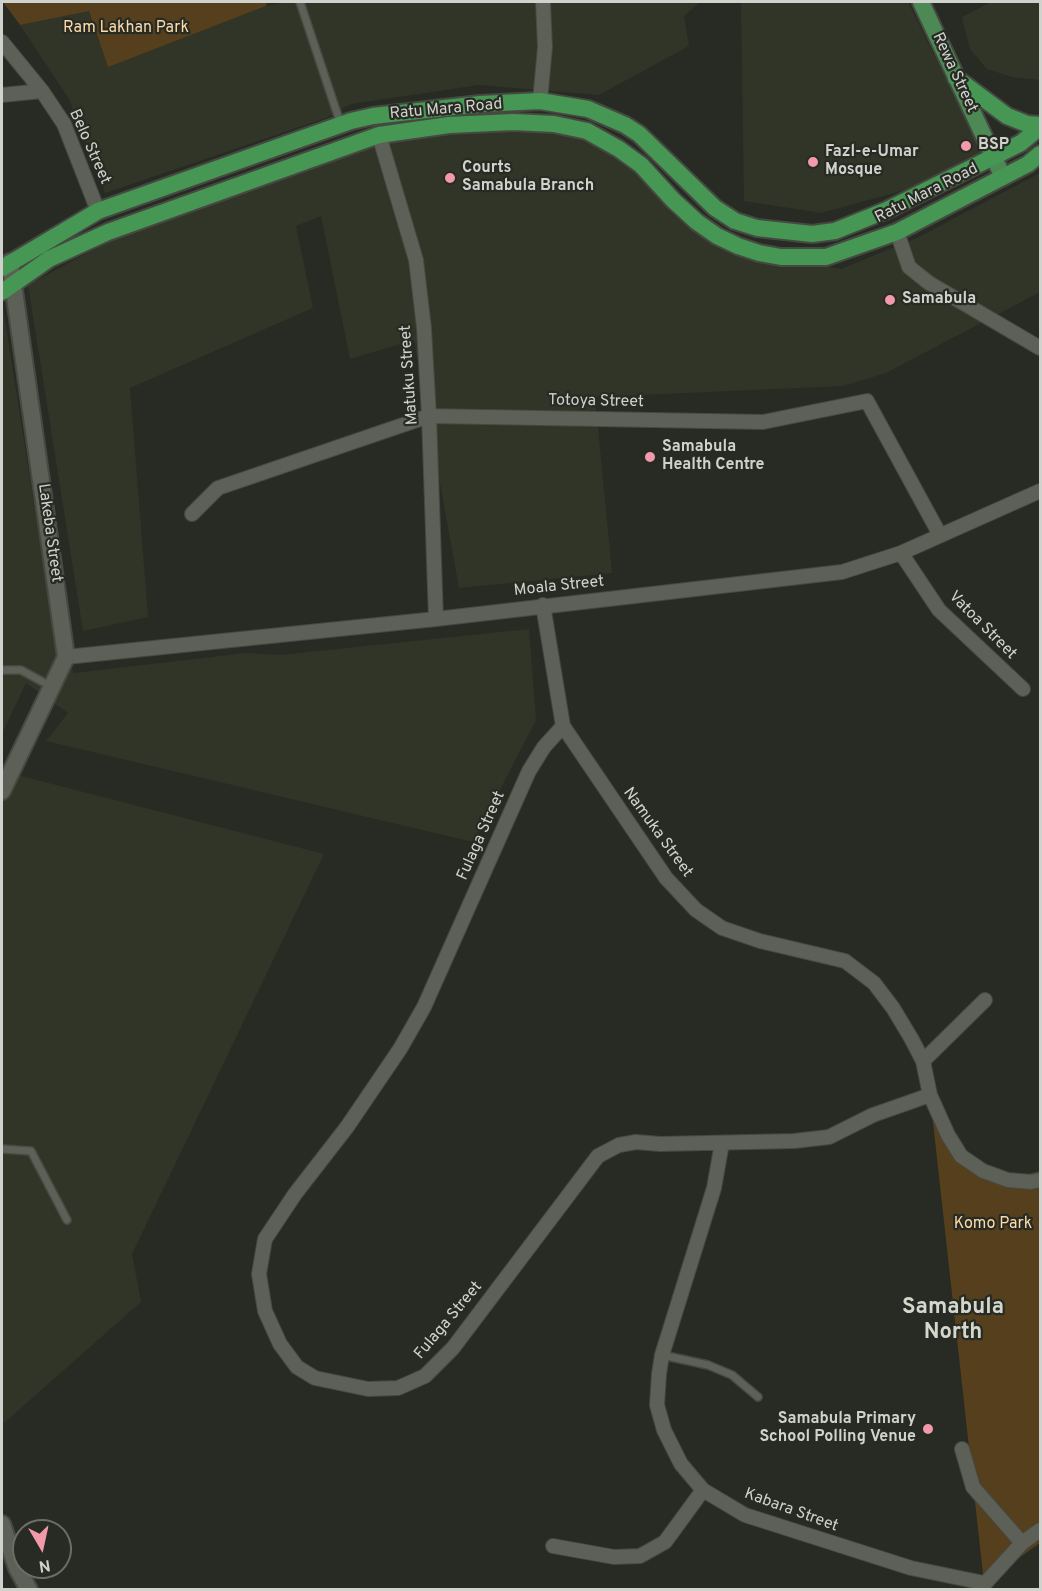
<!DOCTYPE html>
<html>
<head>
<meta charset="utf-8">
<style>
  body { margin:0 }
  #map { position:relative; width:1042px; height:1591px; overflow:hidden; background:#282b23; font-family:Overpass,sans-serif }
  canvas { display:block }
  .frame { position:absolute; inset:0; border:3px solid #d0d2cd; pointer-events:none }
  .north { position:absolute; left:12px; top:1519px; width:60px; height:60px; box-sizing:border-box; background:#282b23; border:2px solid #6b6e67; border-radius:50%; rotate:171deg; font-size:16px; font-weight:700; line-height:24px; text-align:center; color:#d0d2cd }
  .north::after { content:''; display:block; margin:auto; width:21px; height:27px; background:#f29aac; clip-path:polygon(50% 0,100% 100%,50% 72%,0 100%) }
</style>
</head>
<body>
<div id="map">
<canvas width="1042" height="1591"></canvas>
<div class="frame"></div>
<div class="north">N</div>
</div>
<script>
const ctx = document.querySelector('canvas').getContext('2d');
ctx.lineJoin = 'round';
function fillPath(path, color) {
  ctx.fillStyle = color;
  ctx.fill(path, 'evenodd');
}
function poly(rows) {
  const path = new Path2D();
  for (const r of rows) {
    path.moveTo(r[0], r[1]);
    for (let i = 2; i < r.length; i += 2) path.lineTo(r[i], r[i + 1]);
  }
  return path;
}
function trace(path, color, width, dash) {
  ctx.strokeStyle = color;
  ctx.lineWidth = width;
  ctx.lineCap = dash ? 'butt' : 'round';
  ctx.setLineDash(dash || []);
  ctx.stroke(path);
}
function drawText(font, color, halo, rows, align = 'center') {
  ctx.font = font + ' Overpass,sans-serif';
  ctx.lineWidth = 4.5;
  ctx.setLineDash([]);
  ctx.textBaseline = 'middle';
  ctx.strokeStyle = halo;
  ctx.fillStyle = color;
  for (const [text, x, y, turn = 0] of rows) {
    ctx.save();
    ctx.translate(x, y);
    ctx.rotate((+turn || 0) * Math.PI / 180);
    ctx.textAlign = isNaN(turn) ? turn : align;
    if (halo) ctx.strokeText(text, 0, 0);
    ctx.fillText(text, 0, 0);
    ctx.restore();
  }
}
const built = poly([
  [287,2,700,2,684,16,689,46,599,95,479,85,351,104,326,118,105,193,69,99,20,25,89,10,108,66,266,6],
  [741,2,908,2,983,154,916,187,821,213,744,201],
  [991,2,1040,2,1040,80,1012,77,987,69,970,49,962,17],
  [449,125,588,137,628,160,688,219,763,256,841,269,917,238,1040,173,1040,292,886,373,843,386,595,397,612,573,459,588,414,340,350,359,321,216,296,226,313,308,130,388,148,617,83,631,28,285,128,231,363,146],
  [3,307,56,644,74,673,246,653,280,655,529,629,536,720,473,842,46,741,68,713,26,683,2,734,2,308],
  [2,771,324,854,132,1254,141,1302,4,1423,2,1416]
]);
const green = poly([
  [3,2,267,2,266,6,108,67,89,11,20,25],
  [930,1095,957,1158,1008,1179,1040,1171,1040,1543,984,1583]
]);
const service = poly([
  [300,2,341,125],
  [2,670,21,670,52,687],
  [2,1149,31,1151,67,1220],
  [662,1355,708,1365,732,1375,758,1397]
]);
const minor = poly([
  [2,42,42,91,64,124,98,211],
  [2,95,42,91],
  [540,101,545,47,543,2],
  [379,135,416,260,424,328,429,416,436,619],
  [897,232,909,267,929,283,1040,348],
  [192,514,218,488,429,416,763,422,867,401,940,535],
  [901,553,939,610,1023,689],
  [543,605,563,726,666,878,696,910,722,928,760,941,845,961,874,983,893,1008,911,1038,923,1061,930,1095,948,1135,961,1156,983,1171,1008,1180,1031,1182,1040,1180],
  [66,657,436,619,842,572,901,553,1040,491],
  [563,726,544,747,529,771,424,1007,400,1049,347,1127,295,1194,265,1239,259,1274,265,1311,280,1344,297,1367,315,1378,368,1389,398,1388,425,1376,453,1348,598,1156,619,1145,636,1142,660,1144,794,1141,829,1137,873,1115,930,1095],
  [923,1061,985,1000],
  [722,1143,714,1188,662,1355,659,1374,657,1405,664,1430,681,1464,703,1490,745,1515,911,1568,984,1583],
  [962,1449,973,1487,1022,1543],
  [553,1546,614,1557,640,1556,665,1542,703,1490],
  [979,1590,1022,1543,1040,1530]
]);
const secondary = poly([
  [2,791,66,657,10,262],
  [2,1524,17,1568,29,1590]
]);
const primary = poly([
  [921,2,1003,177]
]);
const trunk = poly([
  [956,78,1007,116,1027,124,1040,125],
  [2,268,98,211,351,121,373,116,480,104,540,101,588,109,625,125,639,134,715,208,735,221,757,228,812,234,835,231,887,210,1021,143,1040,127],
  [2,292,49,259,108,232,379,135,449,125,513,122,554,124,587,131,619,149,641,165,673,200,697,222,717,236,738,246,759,253,781,257,826,257,897,232,1028,164,1040,154]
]);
const markers = [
  [966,146,6,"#f29aac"],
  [813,162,6,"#f29aac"],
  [450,178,6,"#f29aac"],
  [890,300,6,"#f29aac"],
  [650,457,6,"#f29aac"],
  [928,1429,6,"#f29aac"]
];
const parkNames = [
  ["Ram Lakhan Park",126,29],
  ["Komo Park",993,1225]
];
const streetNames = [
  ["Rewa Street",954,73,65],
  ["Ratu Mara Road",446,110,-5],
  ["Belo Street",89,147,66],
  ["Ratu Mara Road",927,194,-27],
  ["Matuku Street",410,375,-94],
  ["Totoya Street",596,402,1],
  ["Lakeba Street",49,533,82],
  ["Moala Street",559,587,-6],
  ["Vatoa Street",982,626,45],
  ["Namuka Street",657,833,54],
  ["Fulaga Street",482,836,-66],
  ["Fulaga Street",449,1321,-50],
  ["Kabara Street",791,1511,20]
];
const poiNames = [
  ["BSP",978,146],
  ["Fazl-e-Umar",825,153],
  ["Mosque",825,171],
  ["Courts",462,169],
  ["Samabula Branch",462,187],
  ["Samabula",902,300],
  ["Samabula",662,448],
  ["Health Centre",662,466],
  ["Samabula Primary",916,1420,"right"],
  ["School Polling Venue",916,1438,"right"]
];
const districtNames = [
  ["Samabula",953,1309],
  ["North",953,1334]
];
fillPath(built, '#303527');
fillPath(green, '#553f1d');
trace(service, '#464942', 10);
trace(minor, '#464942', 16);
trace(secondary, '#464942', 20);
trace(primary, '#464942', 20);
trace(trunk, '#464942', 20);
trace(service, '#5d6057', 7);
trace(minor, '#5d6057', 14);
trace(secondary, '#5d6057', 16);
trace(primary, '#4c8955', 16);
trace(trunk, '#469754', 16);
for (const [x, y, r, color] of markers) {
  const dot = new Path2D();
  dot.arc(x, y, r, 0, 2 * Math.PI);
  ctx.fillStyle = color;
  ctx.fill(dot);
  trace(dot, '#282b23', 2);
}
drawText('16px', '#fcdaa9', '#282b23', parkNames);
drawText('16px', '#d0d2cd', '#282b23', streetNames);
drawText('bold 16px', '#d0d2cd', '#282b23', poiNames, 'left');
drawText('bold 22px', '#d3d7cc', '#282b23', districtNames);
</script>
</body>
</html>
